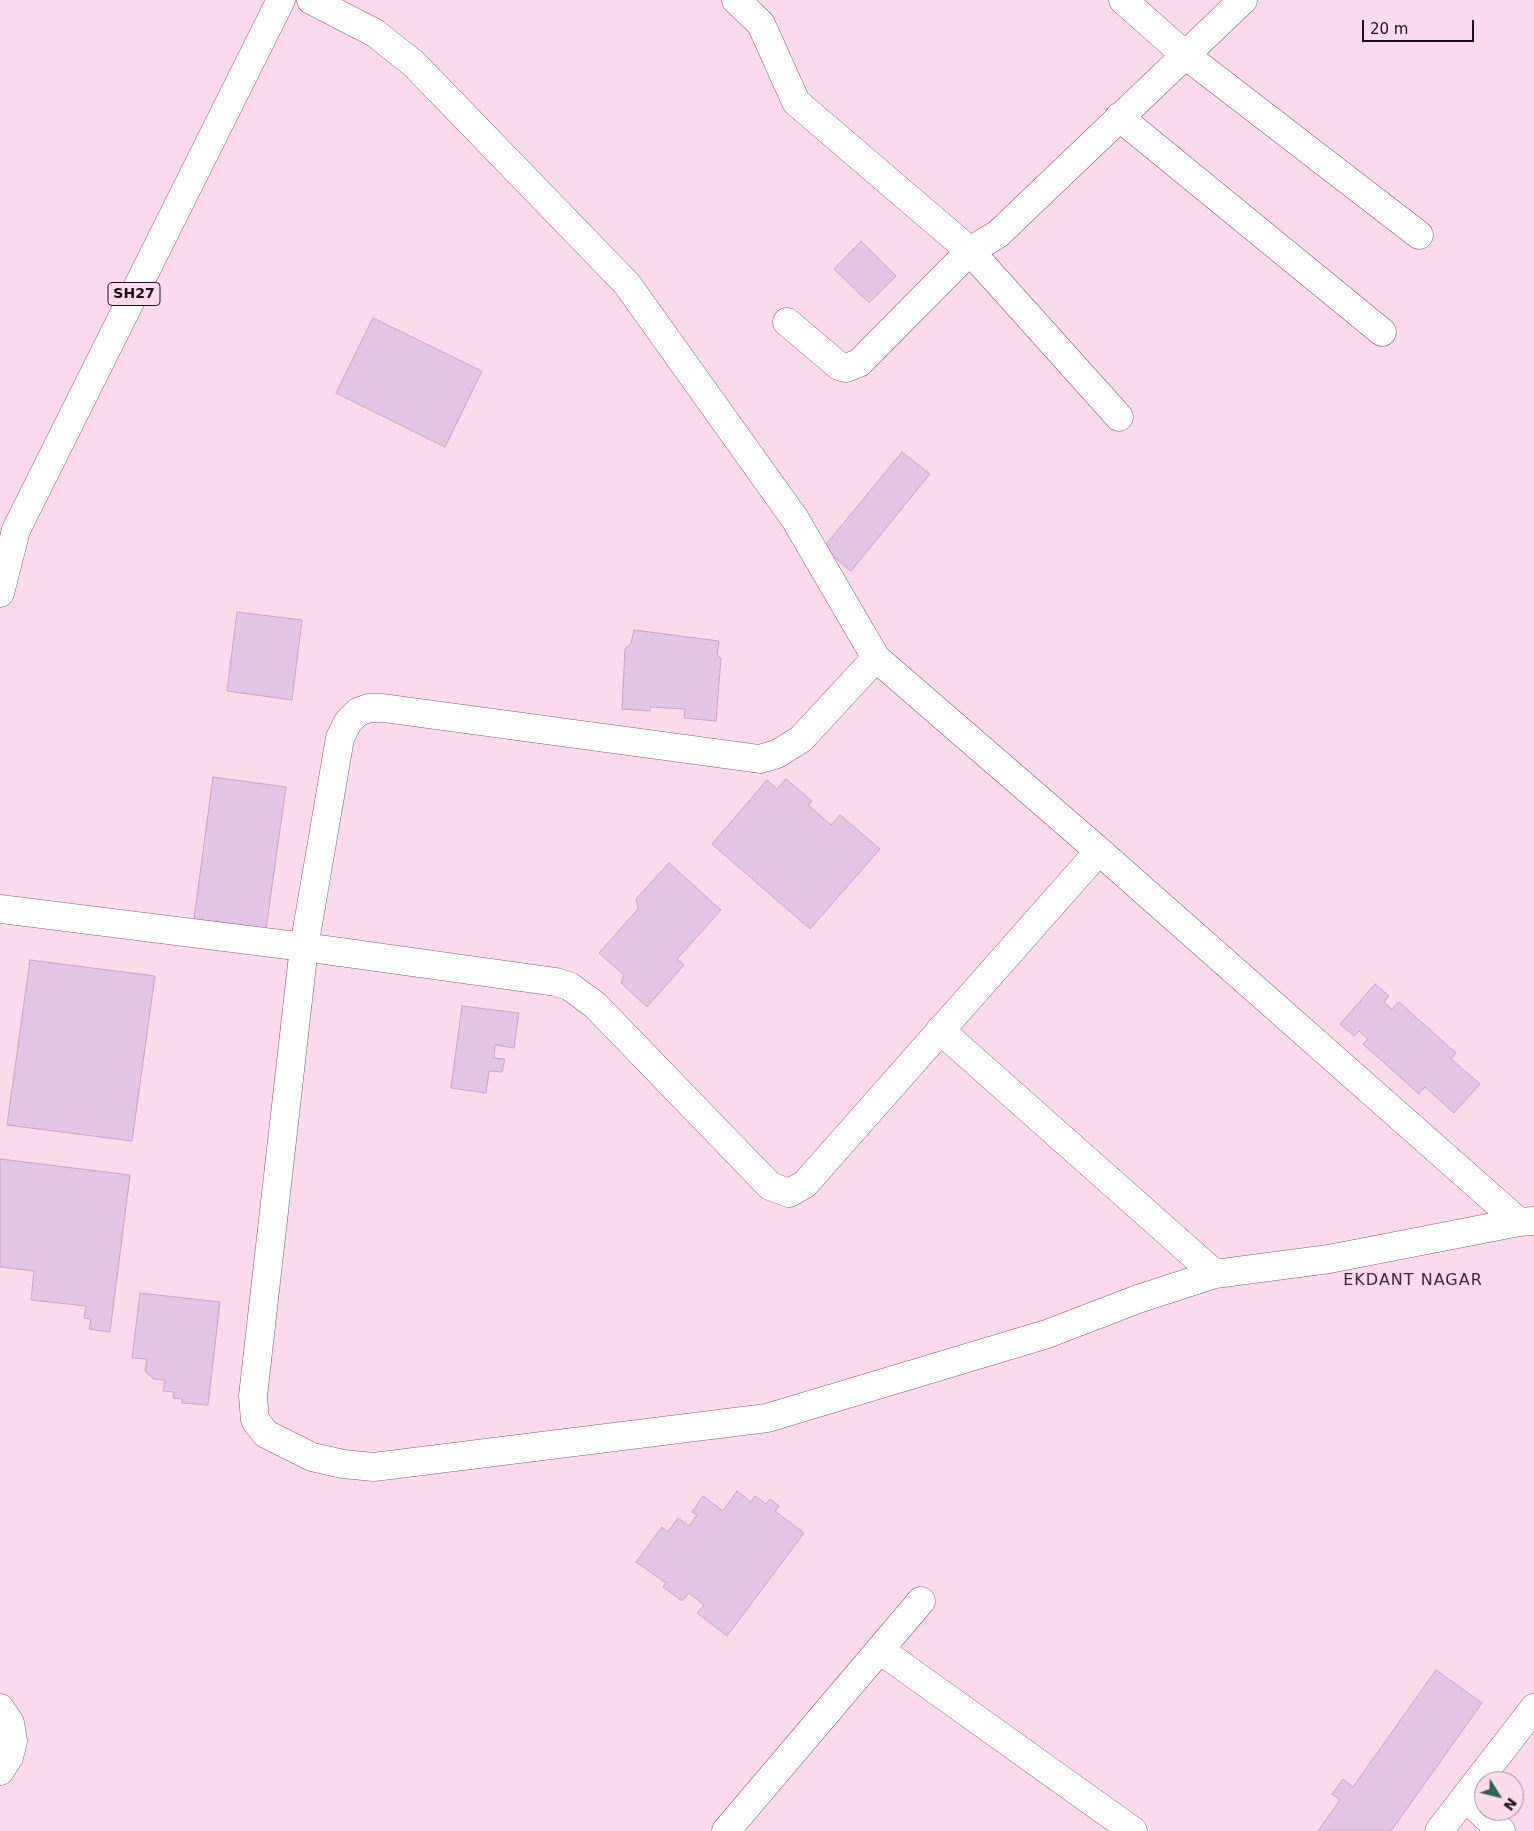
<!DOCTYPE html>
<html>
<head>
<meta charset="utf-8">
<style>
  body { margin:0 }
  #map { position:relative; width:1534px; height:1831px; overflow:hidden; background:#fddaec; font-family:"DejaVu Sans",sans-serif }
  canvas { display:block }
  .north { position:absolute; left:1474px; top:1771px; width:50px; height:50px; box-sizing:border-box; background:#fddaec; border:1px solid #a38997; border-radius:50%; rotate:126deg; font-size:14px; font-weight:700; line-height:20px; text-align:center; color:#1d0f17 }
  .north::after { content:''; display:block; margin:auto; width:18px; height:22px; background:#2b6650; clip-path:polygon(50% 0,100% 100%,50% 72%,0 100%) }
  .scale { position:absolute; left:1362px; top:20px; width:112px; height:22px; box-sizing:border-box; border:2px solid #1d0f17; border-top:0; padding-left:6px; font-size:15px; line-height:18px; white-space:nowrap; color:#1d0f17; -webkit-text-stroke:4px #fddaec; paint-order:stroke }
</style>
</head>
<body>
<div id="map">
<canvas width="1534" height="1831"></canvas>
<div class="north">N</div>
<div class="scale">20 m</div>
</div>
<script>
const ctx = document.querySelector('canvas').getContext('2d');
ctx.lineJoin = 'round';
function fillPath(path, color) {
  ctx.fillStyle = color;
  ctx.fill(path, 'evenodd');
}
function poly(rows) {
  const path = new Path2D();
  for (const r of rows) {
    path.moveTo(r[0], r[1]);
    for (let i = 2; i < r.length; i += 2) path.lineTo(r[i], r[i + 1]);
  }
  return path;
}
function trace(path, color, width, dash) {
  ctx.strokeStyle = color;
  ctx.lineWidth = width;
  ctx.lineCap = dash ? 'butt' : 'round';
  ctx.setLineDash(dash || []);
  ctx.stroke(path);
}
function drawText(font, color, halo, rows, align = 'center') {
  ctx.font = font + ' "DejaVu Sans",sans-serif';
  ctx.lineWidth = 4;
  ctx.setLineDash([]);
  ctx.textBaseline = 'middle';
  ctx.strokeStyle = halo;
  ctx.fillStyle = color;
  for (const [text, x, y, turn = 0] of rows) {
    ctx.save();
    ctx.translate(x, y);
    ctx.rotate((+turn || 0) * Math.PI / 180);
    ctx.textAlign = isNaN(turn) ? turn : align;
    if (halo) ctx.strokeText(text, 0, 0);
    ctx.fillText(text, 0, 0);
    ctx.restore();
  }
}
const building = poly([
  [861,241,896,276,869,303,834,269,861,241],
  [373,318,482,371,445,447,336,393,373,318],
  [902,452,930,474,851,571,823,548,902,452],
  [237,612,302,620,292,700,227,691,237,612],
  [634,630,719,641,717,655,721,658,716,721,684,718,685,709,650,707,650,711,622,709,625,649,631,643,634,630],
  [213,777,286,787,266,929,194,919,213,777],
  [786,779,812,801,808,805,831,825,840,815,880,849,810,929,712,844,767,780,777,789,786,779],
  [669,863,721,910,677,959,684,965,647,1007,621,983,624,975,599,953,638,909,636,899,669,863],
  [30,960,155,976,132,1141,7,1125,30,960],
  [1375,984,1389,996,1384,1002,1392,1009,1399,1002,1456,1053,1451,1059,1480,1084,1454,1113,1425,1087,1419,1094,1363,1044,1368,1039,1359,1031,1354,1036,1340,1024,1375,984],
  [462,1006,519,1013,514,1048,495,1045,494,1058,505,1059,502,1072,489,1071,486,1093,451,1088,462,1006],
  [0,1159,130,1175,110,1332,89,1329,91,1319,84,1318,86,1306,31,1300,34,1271,0,1267,0,1159],
  [140,1293,220,1302,208,1405,182,1403,182,1399,173,1398,174,1392,163,1391,165,1380,153,1379,145,1371,147,1359,132,1358,140,1293],
  [737,1491,751,1502,755,1496,766,1504,770,1499,779,1506,775,1511,804,1533,727,1636,697,1613,704,1605,689,1593,682,1601,663,1587,666,1583,636,1562,662,1527,668,1532,678,1518,689,1526,697,1515,692,1512,703,1496,723,1511,737,1491],
  [1436,1670,1482,1703,1391,1831,1318,1831,1340,1800,1332,1794,1343,1779,1353,1787,1436,1670]
]);
const minor = poly([
  [311,0,375,33,414,64,627,284,795,519,876,658,1099,851,1519,1222],
  [736,0,761,24,796,102,970,251,1119,417],
  [1123,0,1184,54,1419,235],
  [1119,117,1382,332],
  [787,322,839,366,846,368,859,363,970,251,998,234,1243,0],
  [876,658,801,739,777,754,760,759,383,708,369,708,358,712,348,722,340,738,304,947,253,1396,255,1420,266,1434,312,1457,343,1464,374,1467,767,1418,1047,1334,1138,1299,1215,1274,1329,1259,1519,1222,1534,1221],
  [0,909,304,947,556,982,569,986,595,1005,770,1186,789,1193,805,1184,1099,851],
  [940,1030,1215,1274],
  [880,1650,1133,1831],
  [0,1708,10,1723,13,1741,9,1757,0,1771],
  [1465,1797,1501,1831],
  [726,1831,921,1601],
  [1439,1831,1534,1708]
]);
const major = poly([
  [0,593,16,530,281,0]
]);
const shields = [
  [134,294,52]
];
const shieldNames = [
  ["SH27",134,294]
];
const neighbourhoodNames = [
  ["EKDANT NAGAR",1413,1281]
];
fillPath(building, '#e4c4e4');
trace(building, '#c3a4c3', 1);
trace(minor, '#7d586c', 29);
trace(major, '#7d586c', 29);
trace(minor, '#fff', 28);
trace(major, '#fff', 28);
for (const [x, y, w] of shields) {
  const box = new Path2D();
  box.roundRect(x - w / 2, y - 11.5, w, 23, 4);
  ctx.fillStyle = '#fddaec';
  ctx.fill(box);
  trace(box, '#1d0f17', 1);
}
drawText('bold 14px', '#1d0f17', null, shieldNames);
ctx.letterSpacing = '1px';
drawText('16px', '#412134', '#fddaec', neighbourhoodNames);
ctx.letterSpacing = '0px';
</script>
</body>
</html>
